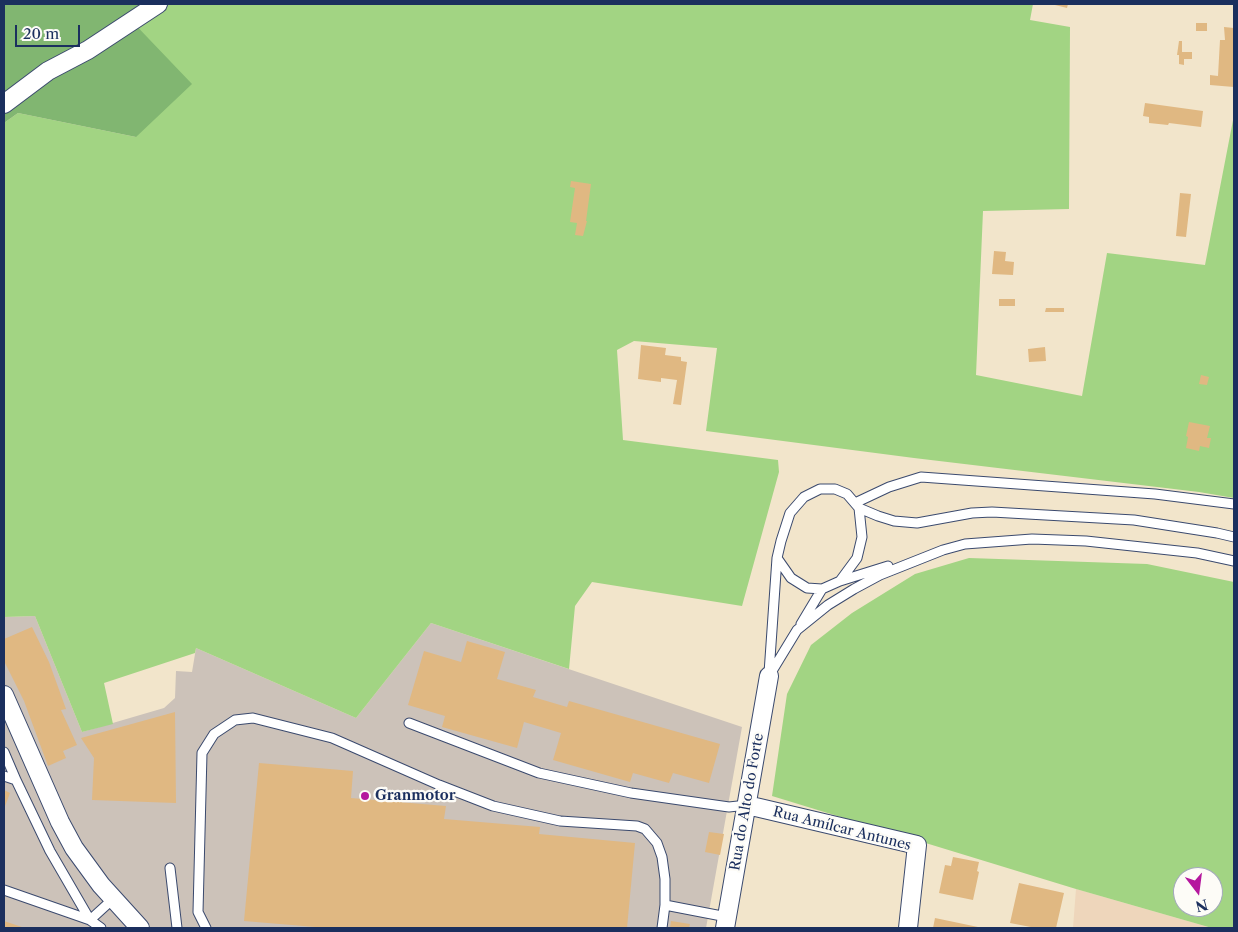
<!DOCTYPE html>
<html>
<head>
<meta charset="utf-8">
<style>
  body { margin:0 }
  #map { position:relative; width:1238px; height:932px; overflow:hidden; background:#f2e5cb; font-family:"Libre Caslon Text",serif }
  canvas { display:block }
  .frame { position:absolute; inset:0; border:5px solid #1b2f5e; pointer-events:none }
  .north { position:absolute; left:1173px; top:867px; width:50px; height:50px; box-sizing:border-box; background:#fdfcf7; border:1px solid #a3aaba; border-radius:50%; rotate:165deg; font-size:14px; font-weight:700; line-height:20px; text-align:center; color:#1b2f5e }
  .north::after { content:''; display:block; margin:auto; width:18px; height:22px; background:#b5179e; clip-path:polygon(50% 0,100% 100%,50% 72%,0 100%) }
  .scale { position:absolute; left:15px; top:25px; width:65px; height:22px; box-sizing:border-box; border:2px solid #1b2f5e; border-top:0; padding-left:6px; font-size:15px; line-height:18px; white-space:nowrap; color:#1b2f5e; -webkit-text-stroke:4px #fdfcf7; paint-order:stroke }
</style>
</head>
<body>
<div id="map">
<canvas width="1238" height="932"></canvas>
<div class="frame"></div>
<div class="north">N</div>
<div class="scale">20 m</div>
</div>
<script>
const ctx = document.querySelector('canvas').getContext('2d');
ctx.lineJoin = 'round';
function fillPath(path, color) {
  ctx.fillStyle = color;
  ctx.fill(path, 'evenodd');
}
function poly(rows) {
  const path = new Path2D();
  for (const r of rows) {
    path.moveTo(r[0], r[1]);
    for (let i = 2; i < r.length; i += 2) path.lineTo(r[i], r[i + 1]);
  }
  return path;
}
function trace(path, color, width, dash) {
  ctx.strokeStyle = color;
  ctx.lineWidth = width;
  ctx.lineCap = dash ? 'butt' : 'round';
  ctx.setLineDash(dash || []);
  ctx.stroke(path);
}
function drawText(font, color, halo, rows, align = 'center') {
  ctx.font = font + ' "Libre Caslon Text",serif';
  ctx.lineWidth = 4.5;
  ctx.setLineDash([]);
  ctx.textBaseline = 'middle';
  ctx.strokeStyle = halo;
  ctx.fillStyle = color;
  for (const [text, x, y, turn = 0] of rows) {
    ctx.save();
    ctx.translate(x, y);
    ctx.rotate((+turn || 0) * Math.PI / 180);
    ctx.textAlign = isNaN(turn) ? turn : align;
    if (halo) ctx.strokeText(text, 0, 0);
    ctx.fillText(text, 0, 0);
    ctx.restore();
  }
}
const built = poly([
  [1076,889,1212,928,1073,928]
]);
const industrial = poly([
  [35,616,82,732,164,708,175,698,176,671,192,672,196,648,356,718,431,623,742,727,706,928,4,928,4,617]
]);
const green = poly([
  [144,4,1033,4,1030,20,1070,27,1069,209,983,211,976,375,1082,396,1107,253,1205,265,1234,115,1234,498,1199,492,914,458,706,431,717,348,634,341,617,350,623,440,778,460,779,472,742,606,592,582,575,606,569,669,431,623,356,718,196,648,195,653,104,683,113,724,82,732,35,616,4,617,4,123,18,113,136,137,126,15],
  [969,558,1147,564,1234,582,1234,928,1212,928,1076,889,772,796,787,694,811,645,852,613,915,574],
  [1183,877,1213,877,1213,907,1183,907]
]);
const forest = poly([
  [4,4,144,4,127,16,192,84,136,137,18,113,4,123]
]);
const building = poly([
  [1051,4,1068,4,1067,8],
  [1196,23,1207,23,1207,31,1196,31],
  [1224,27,1234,28,1234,87,1210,85,1210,75,1218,76,1220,40,1225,40],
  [1179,41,1182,41,1182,52,1192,52,1192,59,1184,59,1184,65,1179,64,1179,55,1177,55],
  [1145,103,1203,111,1201,127,1169,123,1168,125,1149,123,1149,117,1143,116],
  [571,181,591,184,586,221,587,221,583,236,575,235,577,223,570,222,575,188,570,187],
  [1180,193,1191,194,1186,237,1176,236],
  [994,251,1006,252,1005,261,1014,262,1013,275,992,274],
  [999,299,1015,299,1015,306,999,306],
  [1046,308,1064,308,1064,312,1045,312],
  [641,345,666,348,665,355,681,357,681,361,687,362,681,405,673,404,677,380,661,378,661,382,638,379],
  [1045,347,1046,361,1029,362,1028,349],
  [1201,375,1209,377,1207,385,1199,384],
  [1189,422,1210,426,1207,438,1211,438,1209,448,1200,446,1199,451,1186,448,1188,437,1186,436],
  [32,627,49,662,66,709,61,710,77,745,63,751,66,758,48,766,24,701,4,661,4,639],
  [467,641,505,652,497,679,536,690,533,697,567,707,569,701,720,744,709,783,673,773,669,783,633,773,630,782,553,760,561,733,524,722,517,748,442,727,445,716,408,705,424,651,461,662],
  [175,712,176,803,92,800,94,758,81,738],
  [259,763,353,771,351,798,446,806,444,819,540,827,539,834,635,843,627,928,327,928,244,921],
  [4,790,10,793,4,809],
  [709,832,724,834,720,855,705,852],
  [953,857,979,862,977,871,979,872,973,900,939,893,945,865,951,866],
  [1019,883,1064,893,1056,928,1036,928,1010,923],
  [935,918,978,927,977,928,933,928],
  [4,921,25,928,4,928],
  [671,921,690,924,689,928,670,928]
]);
const service = poly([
  [855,503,889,487,921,477,1155,494,1234,504],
  [859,508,878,516,894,521,917,523,972,513,992,512,1134,520,1217,533,1234,537],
  [840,581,888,566],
  [801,624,822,589],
  [769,673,777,558,781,541,790,513,804,497,820,489,835,489,847,494,859,508,862,537,857,558,840,581,822,589,807,588,791,578,777,558],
  [769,676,797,630,828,605,854,589,880,575,943,550,965,544,1032,539,1086,541,1197,553,1234,561],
  [409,723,539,773,631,793,729,807,747,805],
  [4,752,16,780],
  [4,776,16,780,50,851,90,920,101,928],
  [170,868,177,928],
  [4,890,90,920,113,899],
  [665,905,727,917],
  [206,928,198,912,202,753,214,734,235,720,253,718,332,738,439,785,493,806,560,821,637,826,645,829,657,843,662,857,665,879,665,905,662,928]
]);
const minor = poly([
  [4,104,48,71,88,50,158,4],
  [4,695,60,822,74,848,101,885,140,928],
  [747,805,917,845,908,928],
  [725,928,769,676]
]);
const markers = [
  [365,796,5,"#b5179e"]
];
const poiNames = [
  ["Granmotor",375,796]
];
const streetNames = [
  ["Rua do Alto do Forte",747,802,-80],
  ["Rua Amílcar Antunes",842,829,14]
];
fillPath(built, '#eed6bb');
fillPath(industrial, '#ccc2b9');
fillPath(green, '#a2d483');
fillPath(forest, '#81b671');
fillPath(building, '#e0b882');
trace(service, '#3b4a6e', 11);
trace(minor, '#3b4a6e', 20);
trace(service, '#fff', 9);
trace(minor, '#fff', 18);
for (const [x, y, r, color] of markers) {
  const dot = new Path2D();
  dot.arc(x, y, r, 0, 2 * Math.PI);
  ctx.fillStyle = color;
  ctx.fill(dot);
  trace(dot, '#fdfcf7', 2);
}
drawText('bold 14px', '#1b2f5e', '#fdfcf7', poiNames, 'left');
drawText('14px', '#1b2f5e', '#fdfcf7', streetNames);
</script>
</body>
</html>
